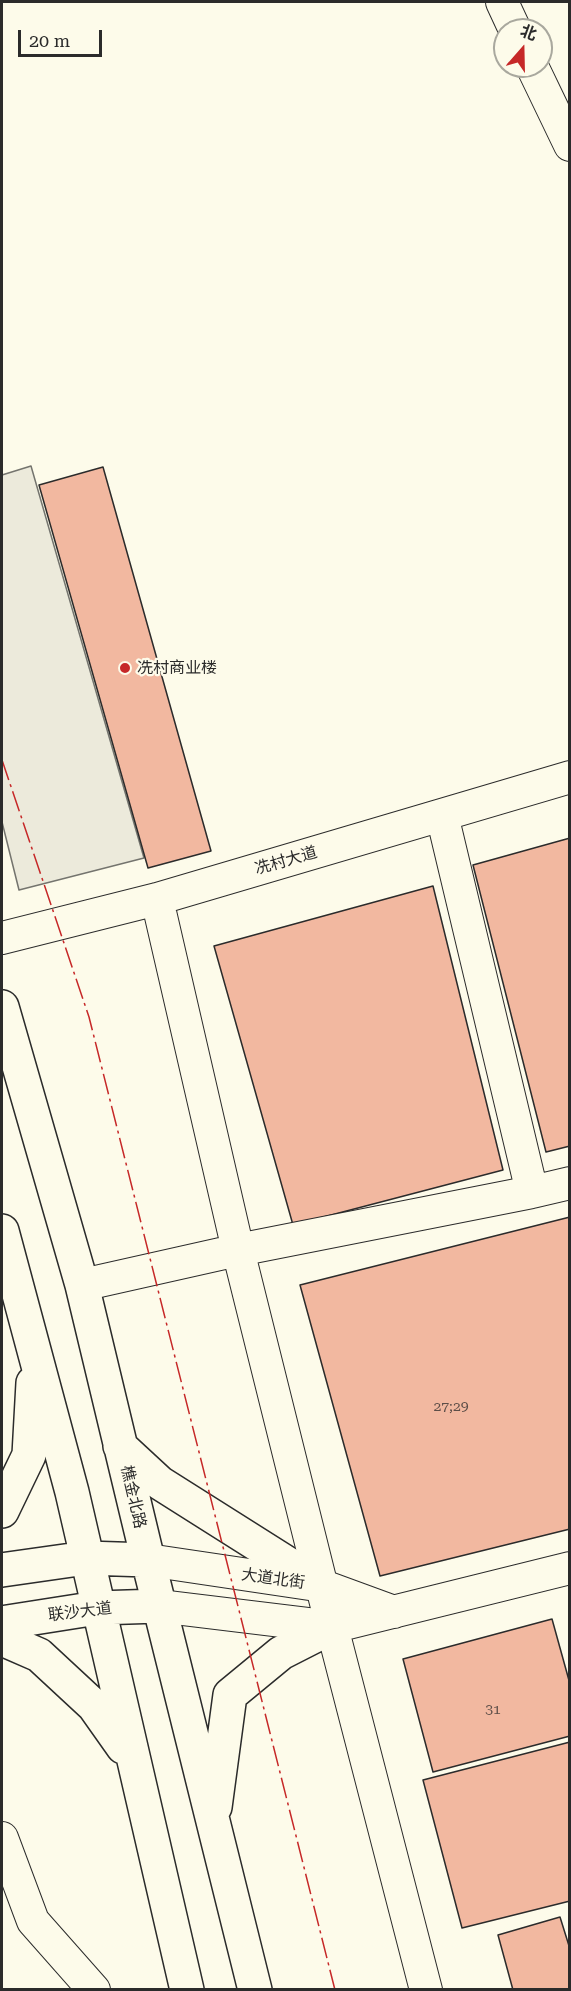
<!DOCTYPE html>
<html>
<head>
<meta charset="utf-8">
<style>
  body { margin:0 }
  #map { position:relative; width:571px; height:1991px; overflow:hidden; background:#fdfbea; font-family:"Roboto Serif","Noto Sans SC",serif }
  canvas { display:block }
  .frame { position:absolute; inset:0; border:3px solid #2b2b2b; pointer-events:none }
  .north { position:absolute; left:493px; top:18px; width:60px; height:60px; box-sizing:border-box; background:#fdfbea; border:2px solid #a9a89e; border-radius:50%; rotate:20deg; font-size:16px; font-weight:700; line-height:24px; text-align:center; color:#2b2b2b }
  .north::after { content:''; display:block; margin:auto; width:21px; height:27px; background:#c62828; clip-path:polygon(50% 0,100% 100%,50% 72%,0 100%) }
  .scale { position:absolute; left:18px; top:30px; width:84px; height:27px; box-sizing:border-box; border:3px solid #2b2b2b; border-top:0; padding-left:8px; font-size:18px; line-height:21px; white-space:nowrap; color:#2b2b2b; -webkit-text-stroke:4px #fdfbea; paint-order:stroke }
</style>
</head>
<body>
<div id="map">
<canvas width="571" height="1991"></canvas>
<div class="frame"></div>
<div class="north">北</div>
<div class="scale">20 m</div>
</div>
<script>
const ctx = document.querySelector('canvas').getContext('2d');
ctx.lineJoin = 'round';
function fillPath(path, color) {
  ctx.fillStyle = color;
  ctx.fill(path, 'evenodd');
}
function poly(rows) {
  const path = new Path2D();
  for (const r of rows) {
    path.moveTo(r[0], r[1]);
    for (let i = 2; i < r.length; i += 2) path.lineTo(r[i], r[i + 1]);
  }
  return path;
}
function trace(path, color, width, dash) {
  ctx.strokeStyle = color;
  ctx.lineWidth = width;
  ctx.lineCap = dash ? 'butt' : 'round';
  ctx.setLineDash(dash || []);
  ctx.stroke(path);
}
function drawText(font, color, halo, rows, align = 'center') {
  ctx.font = font + ' "Roboto Serif","Noto Sans SC",serif';
  ctx.lineWidth = 4.5;
  ctx.setLineDash([]);
  ctx.textBaseline = 'middle';
  ctx.strokeStyle = halo;
  ctx.fillStyle = color;
  for (const [text, x, y, turn = 0] of rows) {
    ctx.save();
    ctx.translate(x, y);
    ctx.rotate((+turn || 0) * Math.PI / 180);
    ctx.textAlign = isNaN(turn) ? turn : align;
    if (halo) ctx.strokeText(text, 0, 0);
    ctx.fillText(text, 0, 0);
    ctx.restore();
  }
}
const parking = poly([
  [31,466,144,858,19,890,2,822,2,475,31,466]
]);
const building = poly([
  [103,467,211,851,148,868,39,485,103,467],
  [570,838,570,1146,546,1152,473,865,570,838],
  [433,886,503,1170,293,1225,214,946,433,886],
  [570,1217,570,1529,380,1576,300,1285,570,1217],
  [552,1619,570,1684,570,1736,433,1772,403,1659,552,1619],
  [570,1742,570,1901,462,1928,423,1780,570,1742],
  [560,1917,570,1949,570,1990,513,1990,498,1935,560,1917]
]);
const minor = poly([
  [502,2,515,30],
  [532,66,570,145],
  [442,815,532,1192],
  [157,899,238,1250,332,1627,426,1990],
  [2,938,157,899,570,777],
  [82,1285,238,1250,532,1192,570,1183],
  [148,1560,323,1586,394,1612],
  [159,1606,332,1627,570,1568],
  [2,1838,33,1921,94,1990]
]);
const major = poly([
  [2,1007,82,1285,148,1560,255,1990],
  [2,1231,72,1492,187,1990],
  [120,1446,160,1483,323,1586],
  [2,1511,29,1455,33,1383],
  [2,1570,86,1558,148,1560],
  [2,1623,97,1608,159,1606],
  [2,1639,39,1655,94,1706,123,1747],
  [215,1807,230,1695,281,1653,332,1627]
]);
const power = poly([
  [2,760,89,1017,335,1990]
]);
const markers = [
  [125,668,6,"#c62828"]
];
const numberNames = [
  ["27;29",451,1407],
  ["31",493,1710]
];
const poiNames = [
  ["冼村商业楼",137,668]
];
const streetNames = [
  ["冼村大道",286,861,-16],
  ["樵金北路",133,1497,77],
  ["大道北街",273,1579,8],
  ["联沙大道",80,1612,-7]
];
fillPath(parking, '#eceadb');
trace(parking, '#74746e', 1.5);
fillPath(building, '#f2b8a0');
trace(building, '#2b2b2b', 1.5);
trace(minor, '#2b2b2b', 34);
trace(major, '#2b2b2b', 36);
trace(minor, '#fdfbea', 32);
trace(major, '#fdfbea', 33);
trace(power, '#c62828', 1.5, [21, 4.5, 3, 4.5]);
for (const [x, y, r, color] of markers) {
  const dot = new Path2D();
  dot.arc(x, y, r, 0, 2 * Math.PI);
  ctx.fillStyle = color;
  ctx.fill(dot);
  trace(dot, '#fdfbea', 2);
}
drawText('14px', '#5d4e48', null, numberNames);
drawText('16px', '#2b2b2b', '#fdfbea', poiNames, 'left');
drawText('16px', '#2b2b2b', '#fdfbea', streetNames);
</script>
</body>
</html>
